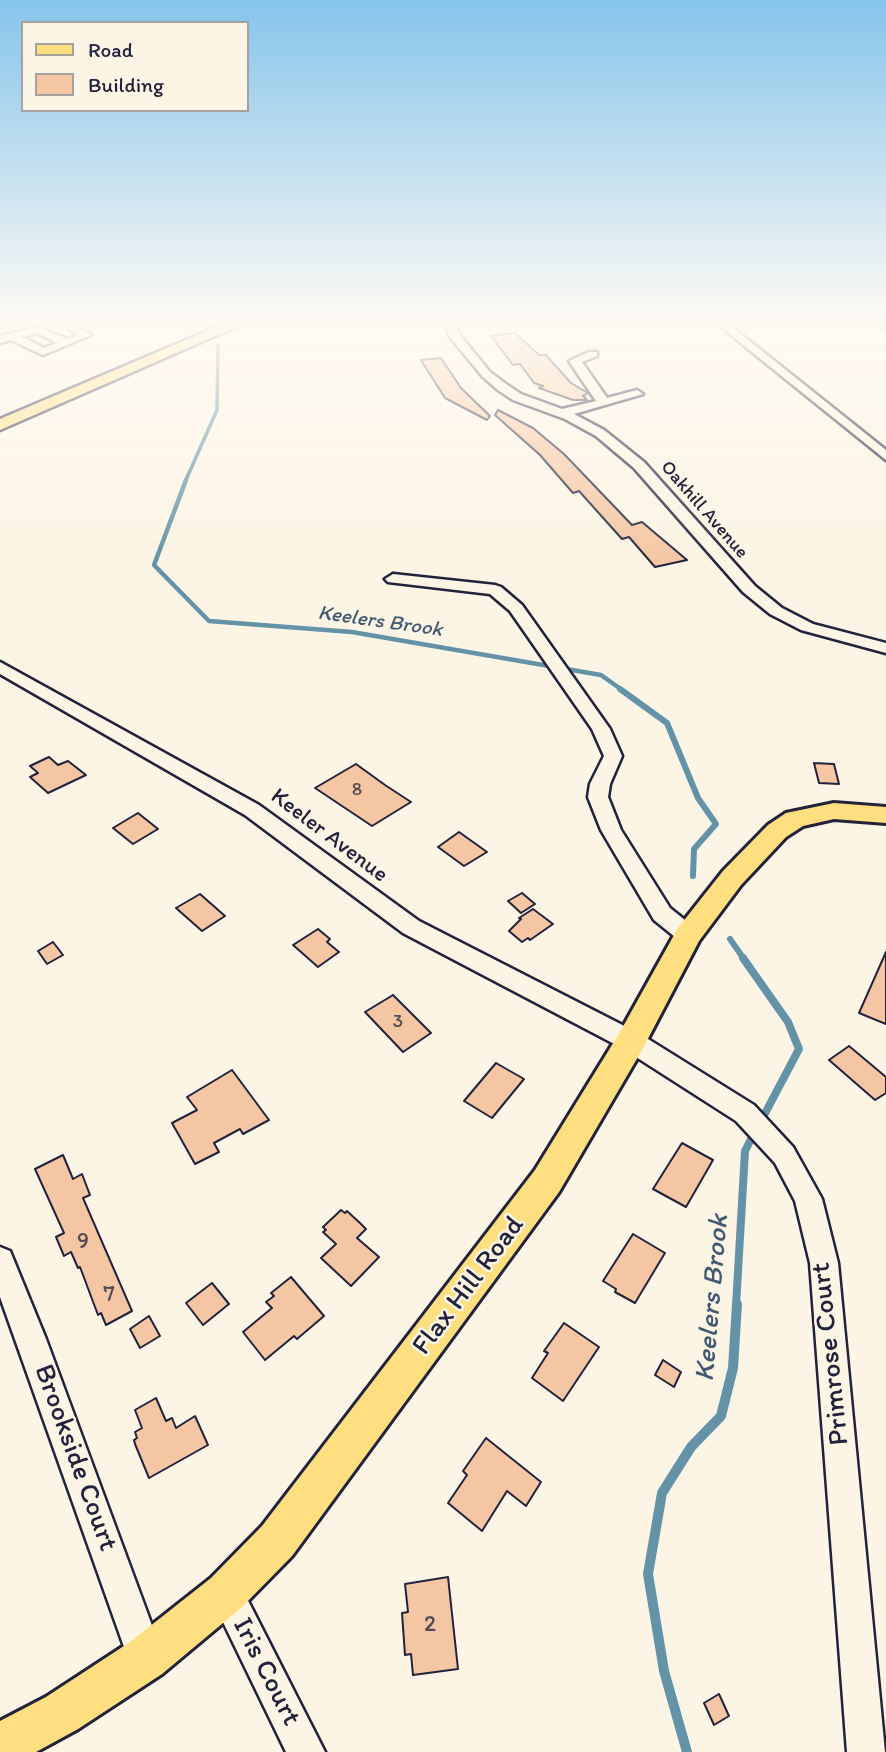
<!DOCTYPE html>
<html>
<head>
<meta charset="utf-8">
<style>
  body { margin:0 }
  #map { position:relative; width:886px; height:1752px; overflow:hidden; background:#fcf5e5; font-family:Itim,sans-serif }
  canvas { display:block }
  .legend { position:absolute; left:21px; top:21px; width:228px; height:91px; box-sizing:border-box; background:#fcf5e5; border:2px solid #a5a1a1; margin:0; padding:9px 12px; list-style:none; font-size:21px; color:#22223b }
  .legend li { display:flex; align-items:center; gap:14px; height:35px }
  .legend b { width:35px; border:2px solid #a5a1a1 }
</style>
</head>
<body>
<div id="map">
<canvas width="886" height="1752"></canvas>
<ul class="legend">
<li><b style="height:9px;background:#ffdf80"></b>Road</li>
<li><b style="height:19px;background:#f4c6a3"></b>Building</li>
</ul>
</div>
<script>
const ctx = document.querySelector('canvas').getContext('2d');
ctx.lineJoin = 'round';
function poly(rows) {
  const path = new Path2D();
  for (const r of rows) {
    path.moveTo(r[0], r[1]);
    for (let i = 2; i < r.length; i += 2) path.lineTo(r[i], r[i + 1]);
  }
  return path;
}
function trace(path, color, width, dash) {
  ctx.strokeStyle = color;
  ctx.lineWidth = width;
  ctx.lineCap = dash ? 'butt' : 'round';
  ctx.setLineDash(dash || []);
  ctx.stroke(path);
}
function fillPath(path, color) {
  ctx.fillStyle = color;
  ctx.fill(path, 'evenodd');
}
function drawText(font, color, halo, rows, align = 'center') {
  ctx.font = font + ' Itim,sans-serif';
  ctx.lineWidth = 5;
  ctx.setLineDash([]);
  ctx.textBaseline = 'middle';
  ctx.strokeStyle = halo;
  ctx.fillStyle = color;
  for (const [text, x, y, turn = 0] of rows) {
    ctx.save();
    ctx.translate(x, y);
    ctx.rotate((+turn || 0) * Math.PI / 180);
    ctx.textAlign = isNaN(turn) ? turn : align;
    if (halo) ctx.strokeText(text, 0, 0);
    ctx.fillText(text, 0, 0);
    ctx.restore();
  }
}
const streamFar4 = poly([
  [185,482,217,410,218,345]
]);
const streamFar3 = poly([
  [186,480,154,565,209,621,352,632,601,675,622,690]
]);
const streamFar2 = poly([
  [620,689,667,723,698,798,716,824,694,849,693,876],
  [730,939,744,959]
]);
const streamFar1 = poly([
  [743,958,788,1022,799,1049,761,1121],
  [736,1306,745,1151,754,1133]
]);
const stream = poly([
  [687,1752,664,1671,648,1574,662,1493,691,1447,721,1416,733,1368,737,1304]
]);
const building = poly([
  [515,333,539,355,546,355,571,383,588,393,583,396,587,400,573,400,539,388,543,386,534,383,520,364,513,365,491,336,515,333],
  [441,358,461,388,490,416,487,420,445,398,421,360,441,358],
  [498,410,533,428,564,454,632,525,642,522,687,560,655,567,629,537,622,539,579,491,573,493,540,455,495,415,498,410],
  [49,757,58,765,68,761,86,775,48,793,30,777,38,773,30,766,49,757],
  [814,763,834,764,839,784,819,783,814,763],
  [356,764,385,785,411,802,372,826,315,788,356,764],
  [138,813,158,829,133,844,113,828,138,813],
  [459,832,487,852,464,866,438,847,459,832],
  [522,893,535,904,521,913,508,901,522,893],
  [200,894,225,916,202,931,176,908,200,894],
  [533,909,553,924,530,940,528,938,522,942,509,931,521,919,519,918,533,909],
  [318,929,330,939,327,942,339,952,318,967,293,945,318,929],
  [53,942,63,955,47,964,38,951,53,942],
  [886,952,886,1024,859,1013,886,952],
  [393,995,431,1033,403,1052,365,1012,393,995],
  [849,1046,886,1077,886,1093,875,1100,829,1060,849,1046],
  [496,1063,524,1079,492,1118,464,1101,496,1063],
  [232,1070,269,1120,243,1134,240,1129,214,1143,219,1152,195,1164,172,1123,197,1110,187,1097,232,1070],
  [682,1143,713,1160,686,1207,653,1189,682,1143],
  [63,1155,73,1179,82,1174,90,1195,83,1198,132,1311,106,1325,101,1313,98,1315,80,1267,78,1268,71,1252,64,1256,56,1237,64,1233,35,1169,63,1155],
  [341,1210,345,1213,347,1211,361,1224,366,1229,357,1238,379,1257,351,1286,321,1258,336,1244,323,1232,326,1230,323,1227,341,1210],
  [633,1234,665,1253,635,1303,615,1292,616,1289,603,1281,633,1234],
  [291,1277,324,1316,297,1339,294,1336,265,1360,243,1332,272,1308,266,1302,274,1296,271,1293,291,1277],
  [212,1283,229,1304,203,1325,186,1303,212,1283],
  [149,1316,160,1336,140,1348,130,1329,149,1316],
  [564,1323,599,1347,563,1401,532,1378,548,1353,544,1351,564,1323],
  [663,1360,681,1372,674,1387,655,1375,663,1360],
  [156,1398,166,1421,172,1418,176,1428,195,1416,208,1445,149,1478,135,1444,134,1440,137,1438,135,1432,142,1428,135,1410,156,1398],
  [486,1438,541,1482,526,1506,507,1491,482,1531,448,1503,467,1475,463,1471,486,1438],
  [448,1577,458,1669,413,1675,411,1654,405,1655,402,1613,408,1612,405,1584,448,1577],
  [719,1694,729,1716,714,1725,704,1703,719,1694]
]);
const minor = poly([
  [443,319,453,319,459,334,490,372,506,384,521,394,562,409,596,401,569,361,589,352,597,352,597,356,582,362,607,398,637,390,643,394,574,414,604,430,644,462,755,586,782,608,813,624,886,643,886,653,801,630,770,614,743,592,634,468,596,436,565,419,513,400,498,390,482,376,450,337,443,319],
  [711,319,722,319,886,450,886,460,711,319],
  [868,319,886,322,886,329,869,321,868,319],
  [70,323,91,335,43,355,11,340,0,343,0,336,38,327,67,339,78,335,65,326,70,323],
  [37,333,57,343,44,348,22,337,37,333],
  [393,574,495,585,501,587,522,605,610,729,622,756,610,784,608,797,621,830,670,908,696,929,699,935,696,941,688,943,680,941,654,920,601,830,588,797,590,784,604,756,592,729,510,611,490,594,388,582,385,579,393,574],
  [0,662,259,805,419,921,640,1034,754,1105,793,1147,822,1199,838,1263,885,1752,847,1752,810,1263,795,1201,775,1163,736,1121,622,1048,403,933,245,815,0,674,0,662],
  [0,1247,10,1251,46,1339,164,1658,159,1671,146,1676,133,1671,128,1658,0,1297,0,1247],
  [226,1576,238,1581,325,1752,286,1752,209,1593,214,1581,226,1576]
]);
const major = poly([
  [834,803,886,807,886,823,834,819,803,826,786,837,741,885,699,941,642,1050,559,1192,292,1556,241,1608,162,1674,78,1729,36,1752,0,1752,0,1721,46,1697,130,1642,211,1578,262,1526,535,1170,620,1032,678,928,723,871,768,825,786,813,834,803]
]);
const highway = poly([
  [235,319,254,319,0,430,0,419,235,319]
]);
const farStreetnames = [
  ["Oakhill Avenue",704,510,49]
];
const numberNames = [
  ["8",357,790],
  ["3",398,1022]
];
const farWaternames = [
  ["Keelers Brook",380,622,8]
];
const streetNames = [
  ["Keeler Avenue",329,836,37]
];
const nearNumbernames = [
  ["9",83,1242],
  ["7",109,1295],
  ["2",430,1625]
];
const nearStreetnames = [
  ["Flax Hill Road",469,1286,-53],
  ["Primrose Court",831,1354,-96],
  ["Brookside Court",75,1458,70],
  ["Iris Court",266,1672,63]
];
const nearWaternames = [
  ["Keelers Brook",713,1298,-85]
];
trace(streamFar4, '#6492a7', 3.5);
trace(streamFar3, '#6492a7', 4.5);
trace(streamFar2, '#6492a7', 6);
trace(streamFar1, '#6492a7', 8);
trace(stream, '#6492a7', 10);
fillPath(building, '#f4c6a3');
trace(building, '#22223b', 2);
trace(minor, '#22223b', 5);
trace(major, '#22223b', 6);
trace(highway, '#22223b', 5);
fillPath(minor, '#fcf5e5');
fillPath(major, '#ffdf80');
fillPath(highway, '#ffdf80');
const sky = ctx.createLinearGradient(0, 0, 0, 564);
sky.addColorStop(0, '#85c4eb');
sky.addColorStop(0.57, '#fefaf3');
sky.addColorStop(1, '#fefaf300');
ctx.fillStyle = sky;
ctx.fillRect(0, 0, 886, 564);
drawText('19px', '#22223b', '#fcf5e5', farStreetnames);
drawText('19px', '#564b55', null, numberNames);
drawText('italic 21px', '#435a71', '#fcf5e5', farWaternames);
drawText('23px', '#22223b', '#fcf5e5', streetNames);
drawText('23px', '#564b55', null, nearNumbernames);
drawText('28px', '#22223b', '#fcf5e5', nearStreetnames);
drawText('italic 28px', '#435a71', '#fcf5e5', nearWaternames);
</script>
</body>
</html>
